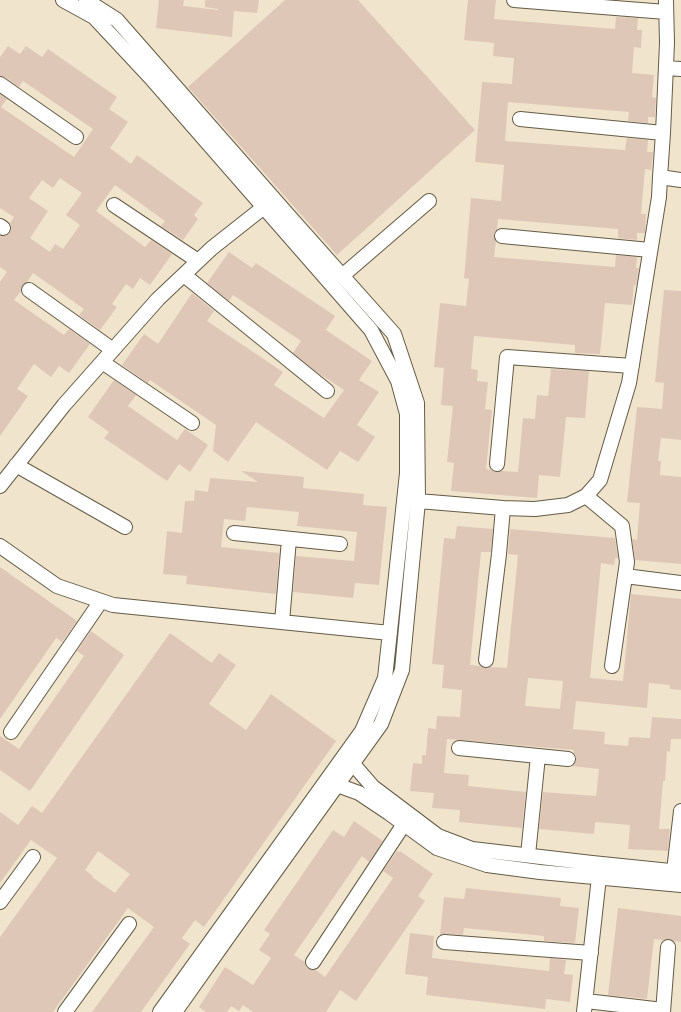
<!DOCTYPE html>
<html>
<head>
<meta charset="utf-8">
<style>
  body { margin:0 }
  canvas { display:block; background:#f0e4cc }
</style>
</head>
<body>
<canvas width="681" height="1012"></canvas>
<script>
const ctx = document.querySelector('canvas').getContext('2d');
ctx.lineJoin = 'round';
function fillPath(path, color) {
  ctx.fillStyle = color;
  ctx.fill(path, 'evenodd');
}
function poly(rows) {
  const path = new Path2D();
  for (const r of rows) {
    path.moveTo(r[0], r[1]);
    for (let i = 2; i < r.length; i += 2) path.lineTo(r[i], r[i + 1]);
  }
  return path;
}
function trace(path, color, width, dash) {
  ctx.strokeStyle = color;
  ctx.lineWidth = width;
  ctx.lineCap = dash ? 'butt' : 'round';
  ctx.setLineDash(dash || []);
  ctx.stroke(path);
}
const building = poly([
  [159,0,184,0,183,6,218,10,218,9,205,7,205,0,259,0,257,13,234,11,232,37,156,28],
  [285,0,358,0,475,130,337,255,188,87],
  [468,0,496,0,494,19,615,29,616,17,638,18,637,30,642,30,641,48,634,47,632,73,654,75,652,97,656,98,655,117,648,117,648,123,628,121,629,112,508,102,505,141,625,150,627,138,648,140,647,152,653,152,651,170,645,169,641,214,646,214,645,233,637,233,637,240,618,238,618,229,498,219,497,230,495,231,494,236,496,241,494,257,615,267,616,255,637,257,636,268,639,268,636,285,634,285,632,305,605,303,600,354,575,353,575,345,474,336,471,369,478,370,477,381,488,382,485,409,492,410,486,469,491,470,496,472,502,471,518,472,523,418,535,419,537,395,548,396,551,369,589,371,585,418,566,417,560,477,539,475,537,498,451,491,454,463,447,462,453,406,441,405,444,368,434,367,440,303,466,306,469,279,464,278,471,198,501,201,504,165,475,162,482,82,512,84,514,58,493,56,494,43,464,40],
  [8,46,20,54,26,46,42,57,48,49,117,97,109,109,128,122,110,148,131,164,137,155,203,203,194,215,198,219,183,240,161,226,165,221,115,185,96,211,145,247,151,240,172,254,150,285,140,278,133,289,126,284,112,304,117,307,100,330,79,315,84,309,33,273,27,282,22,285,21,291,14,300,64,335,69,329,90,344,69,373,59,366,51,377,34,364,17,389,28,396,0,436,0,282,7,272,0,267,0,238,1,236,6,236,10,233,11,228,10,223,14,217,0,208,0,94,7,99,1,107,74,157,93,129,23,81,19,87,5,77,0,76,0,57],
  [60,178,82,193,66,215,80,225,63,249,55,244,50,252,30,238,48,211,29,198,42,180,53,188],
  [229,252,252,268,256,263,335,316,326,330,372,361,359,380,379,392,357,425,375,437,358,462,340,451,327,470,256,422,228,462,213,451,216,425,150,380,148,383,122,365,144,334,158,344,192,293,214,311,207,321,283,372,274,385,324,418,344,390,315,371,293,353,301,341,233,295,229,301,207,283],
  [664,290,681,291,681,440,661,438,658,461,661,461,660,475,681,477,681,564,635,560,632,539,637,540,640,503,627,502,637,407,662,409,664,383,655,382],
  [114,380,136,395,128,406,177,440,185,429,208,445,190,472,179,464,167,481,104,438,109,432,88,417],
  [241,471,304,477,303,488,364,494,363,505,387,507,379,585,355,583,353,598,293,592,296,556,354,561,357,532,297,526,299,512,247,507,245,521,224,519,221,547,279,553,276,594,186,584,187,576,163,574,167,531,182,533,185,501,194,501,195,490,208,492,210,478,258,482],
  [457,526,493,529,491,552,481,552,470,665,480,666,485,668,491,667,507,668,518,555,508,554,510,529,615,538,618,558,615,558,614,565,601,563,590,678,623,681,631,594,681,599,681,690,670,689,670,685,649,683,647,708,576,701,573,729,605,732,604,744,628,746,629,737,650,738,652,717,681,719,681,739,671,739,670,752,667,751,665,781,663,781,659,829,670,829,668,851,628,849,630,825,595,822,594,834,539,829,543,792,596,796,599,769,572,766,575,764,576,759,576,756,573,753,574,750,460,740,447,739,444,773,469,775,468,786,526,792,522,828,459,822,460,810,432,808,434,793,410,791,413,763,422,764,422,755,426,755,428,728,436,729,437,716,460,717,462,690,442,688,444,665,432,664,444,538,455,539],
  [528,678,563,681,560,709,525,706],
  [0,567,77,621,62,642,56,638,0,719],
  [91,631,124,655,30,791,0,770,0,736,19,749,84,656,77,651],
  [170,633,212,663,219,653,236,665,209,704,246,730,271,694,336,741,204,927,195,920,182,938,190,944,141,1012,92,1012,154,927,128,908,53,1012,0,1012,0,937,57,858,31,840,0,883,0,812,18,825,32,806,42,813],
  [98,851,130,874,115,893,92,877,93,876,85,870],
  [354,821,383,841,369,862,362,856,294,955,305,962,306,966,308,969,312,970,316,970,325,977,393,878,383,871,397,851,399,852,400,851,433,874,418,896,425,901,356,1001,340,990,326,1012,253,1012,243,1005,239,1011,231,1006,227,1012,206,1012,199,1007,225,967,253,985,271,958,259,950,270,934,264,930,333,830,344,837],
  [466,888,561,898,560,906,579,908,575,943,544,941,544,936,464,928,463,935,445,934,440,935,444,897,464,899],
  [618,908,681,916,681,942,674,941,669,939,663,940,654,939,647,999,608,995],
  [410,933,434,936,432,958,549,971,550,958,566,960,564,974,573,975,570,1002,546,999,545,1009,426,995,428,977,405,974]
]);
const minor = poly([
  [63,0,94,17,150,77,371,330,398,381,407,414,407,473,385,678,362,731,160,1012],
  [86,0,117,20,289,216,394,334,417,403,418,501,402,670,381,724,228,937,175,1012],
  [514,0,666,12],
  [666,68,681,69],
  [0,84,76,137],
  [520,119,663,133],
  [660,177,681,180],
  [114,205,198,261],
  [0,226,3,228],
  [502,236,650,250],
  [184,275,327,391],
  [342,276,429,201],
  [29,290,113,350],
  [102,362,192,423],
  [497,464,507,357,632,366],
  [16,465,125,527],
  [0,486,64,405,158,299,212,248,264,207],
  [586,496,622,526,627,562,612,666],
  [418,501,503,508,535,509,568,505,586,496,600,480,629,383,659,197,660,177,663,133,667,43,666,0],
  [234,533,340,544],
  [0,546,57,586,113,605,390,633],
  [625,576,681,583],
  [282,622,289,539],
  [486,660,499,554,503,508],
  [11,732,101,601],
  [459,748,568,759],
  [353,764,373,787,438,836,472,849,592,863,681,872],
  [337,785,359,793,389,813,437,848,487,865,540,872,681,885],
  [528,855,538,756],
  [674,871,681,811],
  [0,902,33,857],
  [444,942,591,953],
  [313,962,404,824],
  [586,1001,663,1010],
  [65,1012,129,924],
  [584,1012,599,877],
  [663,1012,668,947]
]);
fillPath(building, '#dfc7b8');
trace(minor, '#655b46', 16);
trace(minor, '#fff', 14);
</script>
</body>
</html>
